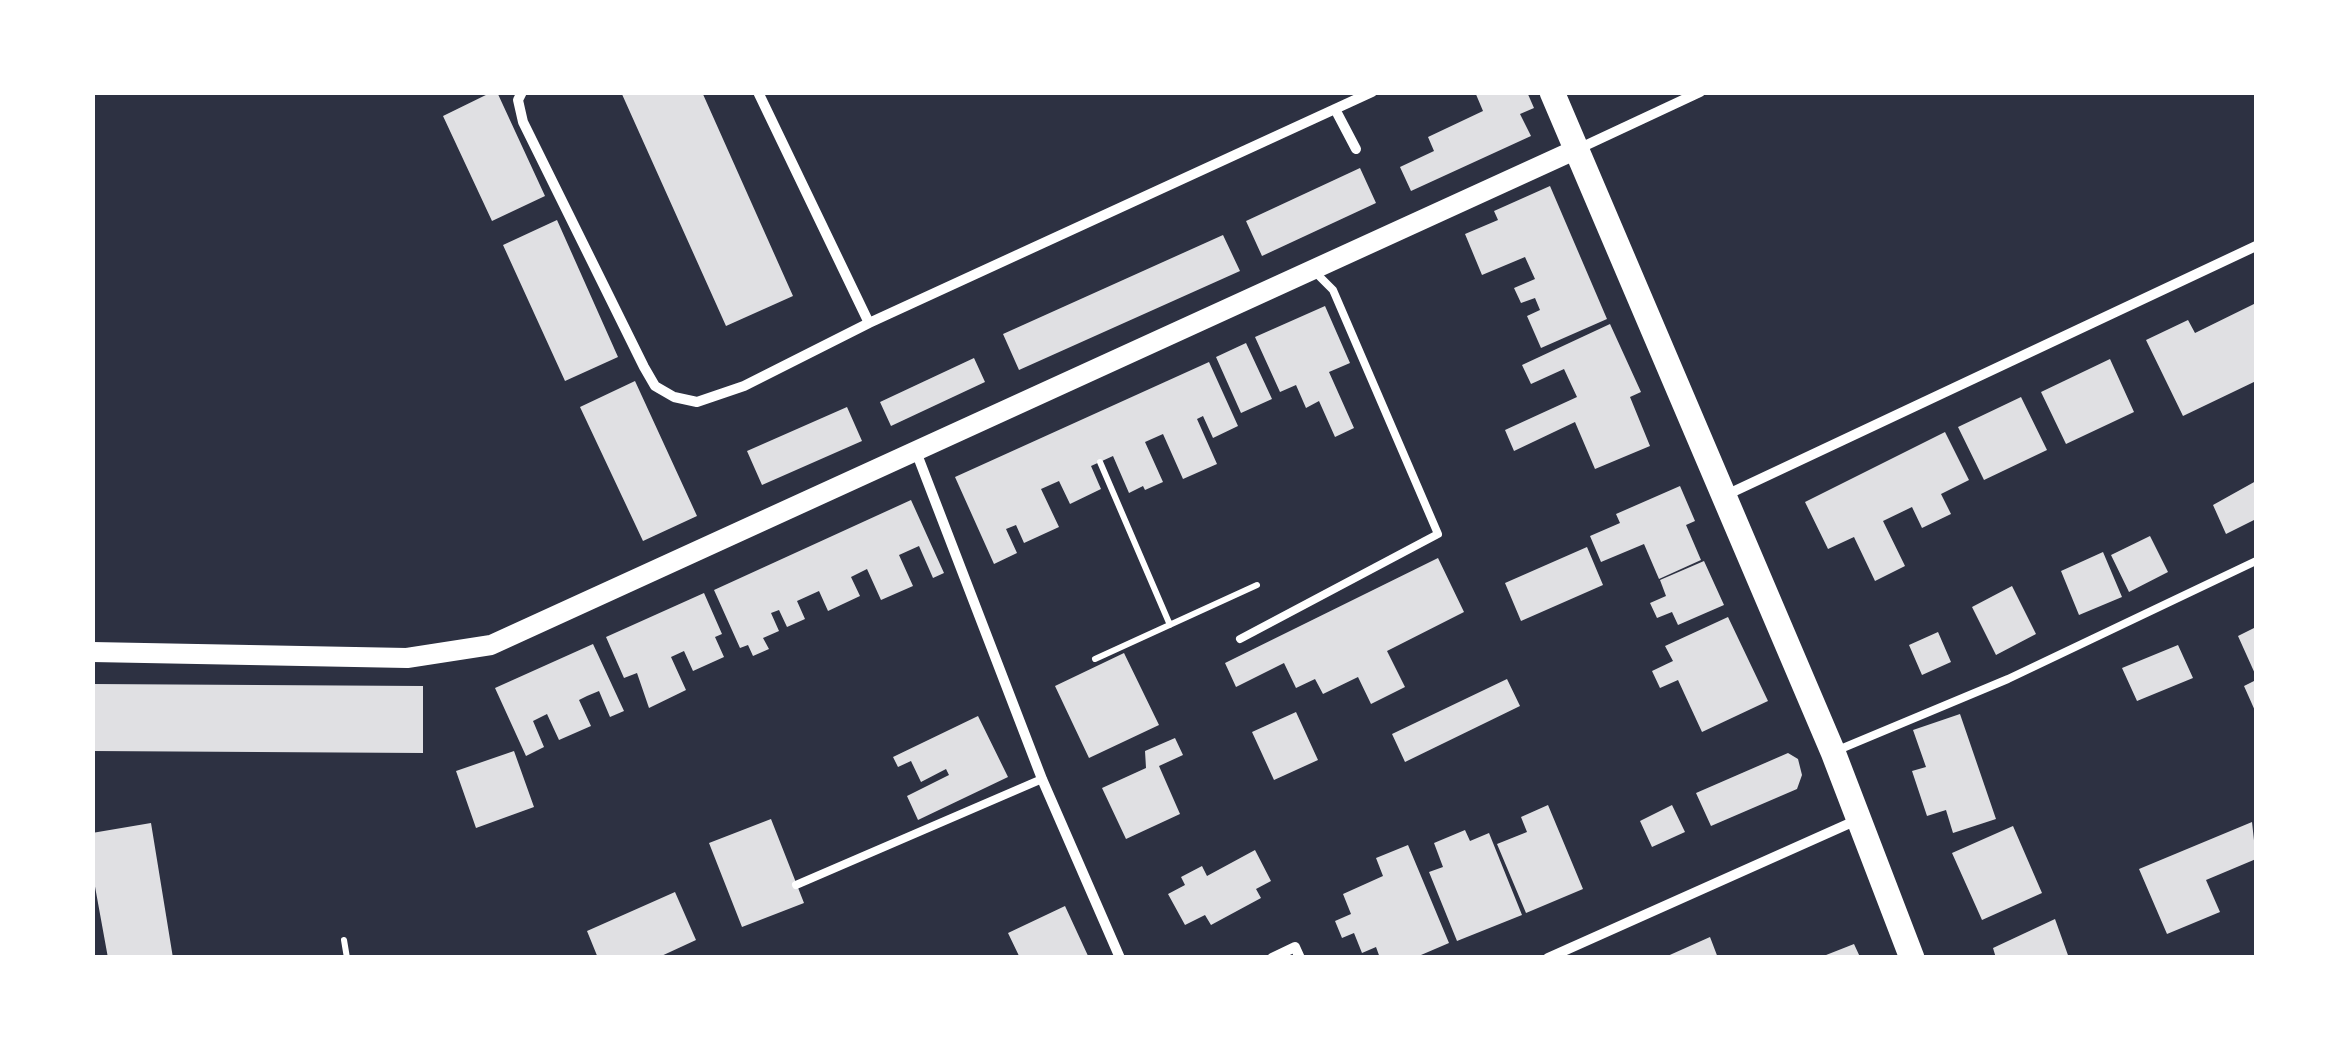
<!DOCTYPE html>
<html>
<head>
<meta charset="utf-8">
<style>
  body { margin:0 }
  #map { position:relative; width:2349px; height:1050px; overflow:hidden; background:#2d3142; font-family:Barlow,sans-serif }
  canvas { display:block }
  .frame { position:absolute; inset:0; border:95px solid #fff; pointer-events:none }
</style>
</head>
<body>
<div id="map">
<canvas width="2349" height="1050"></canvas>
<div class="frame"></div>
</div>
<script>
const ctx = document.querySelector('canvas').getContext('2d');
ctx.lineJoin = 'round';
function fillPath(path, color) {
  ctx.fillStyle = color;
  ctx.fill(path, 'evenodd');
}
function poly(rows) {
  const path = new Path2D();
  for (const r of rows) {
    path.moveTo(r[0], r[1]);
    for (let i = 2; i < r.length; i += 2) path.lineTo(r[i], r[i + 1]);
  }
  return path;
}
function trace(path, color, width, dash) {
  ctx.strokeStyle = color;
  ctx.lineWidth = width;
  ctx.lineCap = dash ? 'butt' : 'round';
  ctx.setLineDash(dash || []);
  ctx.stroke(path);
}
const building = poly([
  [492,92,497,92,545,196,492,221,443,116],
  [621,92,702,92,793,296,726,326],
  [1475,92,1527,92,1534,108,1520,114,1531,136,1411,191,1400,167,1434,151,1428,137,1483,111],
  [1360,168,1376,203,1262,256,1246,221],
  [1550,186,1607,319,1541,348,1527,316,1540,310,1535,298,1521,303,1514,288,1535,279,1525,257,1482,275,1465,234,1498,220,1494,211],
  [557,220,618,357,565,381,503,245],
  [1223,235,1240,271,1019,370,1003,334],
  [2256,303,2256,381,2183,416,2146,340,2188,320,2195,333],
  [1325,306,1350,363,1329,372,1354,428,1335,437,1319,401,1306,408,1296,385,1280,392,1255,337],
  [1610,324,1641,392,1630,397,1650,446,1595,469,1575,422,1514,451,1505,430,1577,397,1564,369,1531,384,1522,365],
  [1246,343,1272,399,1241,413,1216,357],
  [974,358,985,382,891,426,880,402],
  [2110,359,2134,412,2066,444,2041,392],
  [1209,362,1238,426,1213,438,1203,416,1197,419,1217,464,1183,479,1163,434,1145,442,1163,482,1145,490,1143,486,1129,493,1113,456,1091,466,1101,489,1070,504,1059,481,1041,489,1059,527,1024,543,1016,525,1006,529,1017,553,994,564,955,477],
  [635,381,697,516,643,541,580,407],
  [2021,397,2047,450,1984,480,1958,427],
  [847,407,862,441,762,485,747,451],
  [1945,432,1969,480,1941,494,1951,514,1922,528,1912,507,1883,521,1905,566,1875,581,1854,537,1828,549,1805,502],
  [2256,481,2256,519,2226,534,2213,505],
  [1680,486,1695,521,1686,525,1701,560,1659,579,1644,544,1601,562,1590,536,1620,523,1616,514],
  [911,500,944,573,933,578,919,546,899,555,913,586,881,600,867,569,851,577,860,596,828,611,819,591,797,601,805,619,787,627,779,610,771,613,779,631,763,638,769,649,753,656,748,645,740,648,714,590],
  [2150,536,2168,572,2129,592,2111,555],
  [1587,547,1603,585,1521,621,1505,583],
  [2103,552,2122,597,2079,615,2061,571],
  [1438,558,1464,612,1387,651,1405,687,1371,704,1358,677,1323,694,1315,679,1296,688,1284,663,1236,687,1225,663],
  [1704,561,1724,605,1678,625,1672,612,1657,618,1650,603,1666,596,1660,580],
  [2012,586,2036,634,1996,655,1972,607],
  [704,593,722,634,715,637,724,657,693,671,684,651,671,657,686,690,649,708,637,673,624,678,606,637],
  [1728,617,1768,701,1702,732,1678,680,1660,688,1652,671,1673,661,1665,646],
  [2256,627,2256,676,2238,636],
  [1938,632,1951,662,1922,675,1909,645],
  [593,644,624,711,610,717,599,691,587,696,579,700,591,726,559,740,547,714,533,721,544,747,526,756,495,688],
  [2178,645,2193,678,2137,701,2122,668],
  [1124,653,1159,725,1089,758,1055,686],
  [1507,679,1520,706,1405,762,1392,734],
  [2256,680,2256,713,2244,686],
  [92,684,423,686,423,753,92,751],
  [1296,712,1318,760,1274,780,1252,732],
  [1960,714,1996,819,1953,833,1946,810,1927,816,1912,771,1926,767,1913,730],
  [978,716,1008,777,918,820,907,796,949,775,946,769,921,782,911,761,898,767,893,757],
  [1175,738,1183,755,1159,766,1180,814,1126,839,1102,788,1146,768,1145,751],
  [514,751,534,807,476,828,456,771],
  [1788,753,1798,759,1802,775,1797,789,1711,826,1696,793],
  [1548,805,1583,889,1526,913,1497,844,1527,832,1521,817],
  [1672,805,1685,832,1652,847,1640,821],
  [771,819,804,903,742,927,709,843],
  [2252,822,2256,859,2206,880,2220,912,2167,934,2139,869],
  [151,823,173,958,108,958,92,870,92,833],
  [2013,826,2042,893,1982,920,1952,853],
  [1465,830,1470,841,1489,833,1522,915,1457,941,1429,872,1443,867,1434,843],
  [1408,845,1449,943,1414,958,1380,958,1376,947,1362,953,1354,933,1342,938,1335,921,1351,914,1343,894,1383,876,1376,858],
  [1255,850,1271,881,1256,889,1261,898,1211,925,1205,915,1185,925,1168,894,1185,885,1181,877,1202,866,1207,876],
  [675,892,696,940,657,958,598,958,587,931],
  [1065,906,1089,958,1020,958,1008,933],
  [2055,919,2069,958,1996,958,1993,948],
  [1710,937,1718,958,1663,958],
  [1854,944,1860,957,1821,957]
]);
const path = poly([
  [1100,462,1170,625],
  [1095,659,1257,585],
  [344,940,347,958]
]);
const service = poly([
  [1240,639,1438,534,1333,290,1315,272],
  [1838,750,2008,679,2256,561],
  [796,885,1042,779]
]);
const minor = poly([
  [522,92,518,100,523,122,644,367,655,386,674,397,697,402,744,386,869,323,1372,92],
  [758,92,869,323],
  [1335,109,1356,149],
  [1578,149,1700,92],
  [915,449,1042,779,1120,958],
  [1724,496,2256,246],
  [1272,958,1295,947,1300,958],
  [1548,958,1857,820]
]);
const secondary = poly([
  [92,652,407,658,491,645,1577,149]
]);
const primary = poly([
  [1552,92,1833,752,1912,958]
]);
fillPath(building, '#e0e0e3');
trace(path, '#fff', 6);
trace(service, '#fff', 8);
trace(minor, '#fff', 10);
trace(secondary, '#fff', 20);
trace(primary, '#fff', 25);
</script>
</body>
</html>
